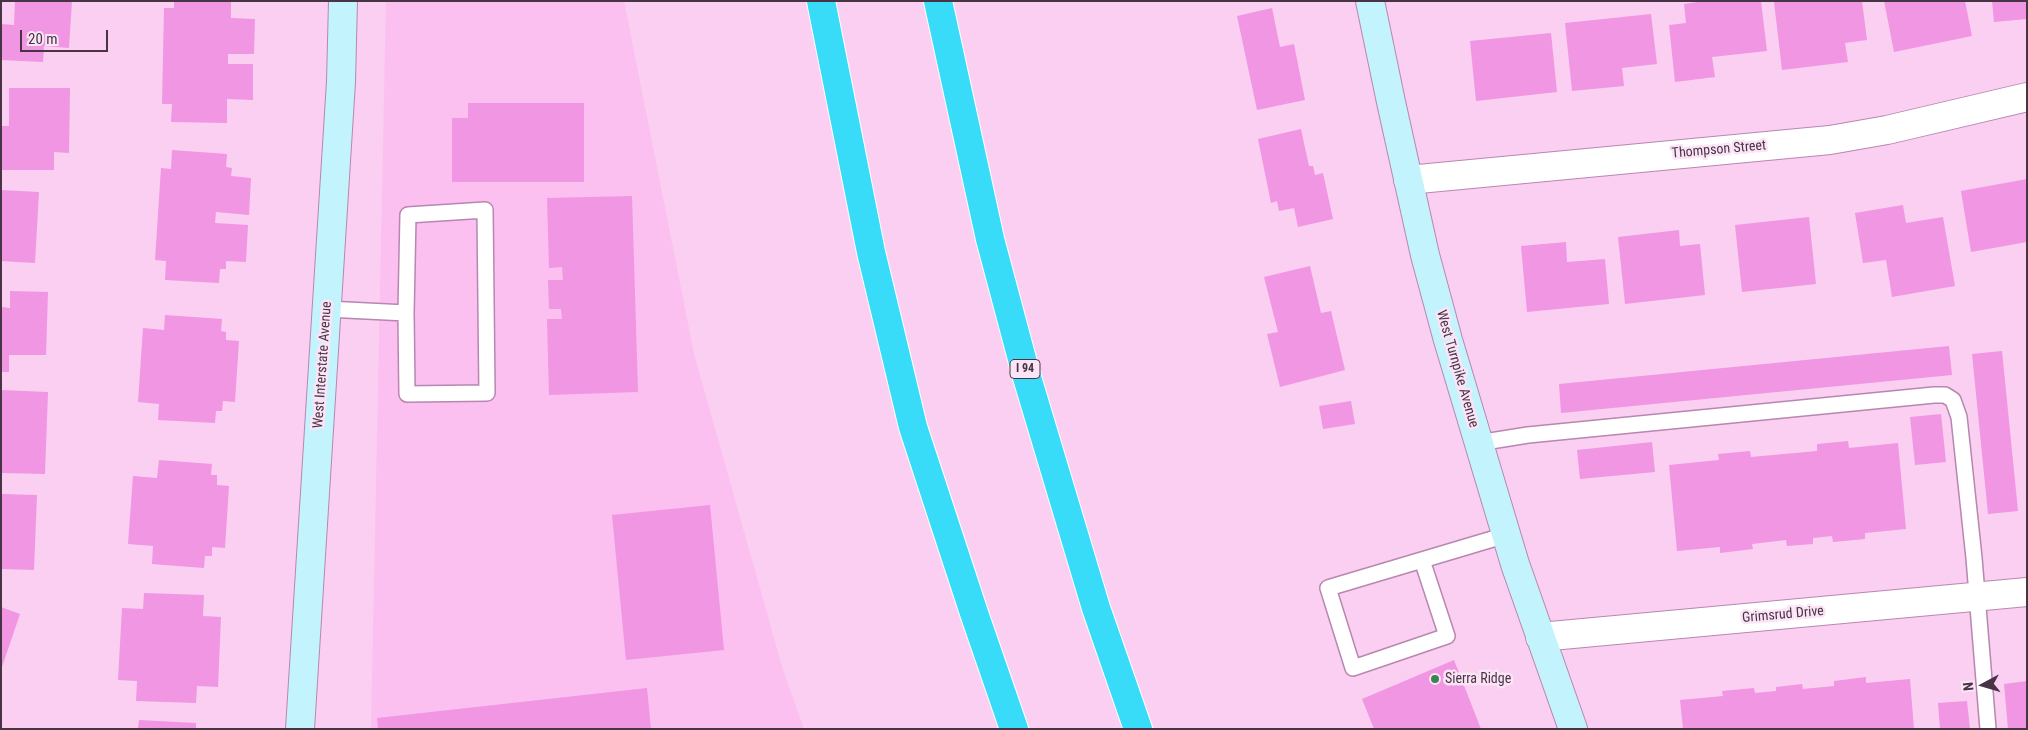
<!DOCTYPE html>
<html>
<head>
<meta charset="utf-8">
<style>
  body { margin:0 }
  #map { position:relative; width:2028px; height:730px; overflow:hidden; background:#facff2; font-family:"Roboto Condensed",sans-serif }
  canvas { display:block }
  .frame { position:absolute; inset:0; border:2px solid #493445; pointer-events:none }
  .north { position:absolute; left:1958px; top:660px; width:50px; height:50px; -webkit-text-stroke:4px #fae4f6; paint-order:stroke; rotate:264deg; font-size:14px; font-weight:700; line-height:20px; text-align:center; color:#493445 }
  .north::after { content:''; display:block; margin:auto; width:18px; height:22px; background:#493445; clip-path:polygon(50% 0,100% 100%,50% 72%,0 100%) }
  .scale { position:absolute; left:20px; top:30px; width:88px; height:22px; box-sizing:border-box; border:2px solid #493445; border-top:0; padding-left:6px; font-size:15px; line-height:18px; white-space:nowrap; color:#493445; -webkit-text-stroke:4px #fae4f6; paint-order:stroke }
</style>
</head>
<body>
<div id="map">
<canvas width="2028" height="730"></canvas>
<div class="frame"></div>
<div class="north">N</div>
<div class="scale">20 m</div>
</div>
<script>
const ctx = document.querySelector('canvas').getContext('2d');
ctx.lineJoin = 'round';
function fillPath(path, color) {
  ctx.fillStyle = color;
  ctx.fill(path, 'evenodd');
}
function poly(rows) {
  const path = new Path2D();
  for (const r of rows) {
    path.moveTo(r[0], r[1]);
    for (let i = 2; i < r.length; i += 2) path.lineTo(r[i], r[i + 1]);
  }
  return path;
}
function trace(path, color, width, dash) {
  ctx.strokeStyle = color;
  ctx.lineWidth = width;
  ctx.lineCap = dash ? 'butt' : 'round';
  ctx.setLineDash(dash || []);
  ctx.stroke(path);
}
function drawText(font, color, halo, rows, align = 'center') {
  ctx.font = font + ' "Roboto Condensed",sans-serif';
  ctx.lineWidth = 5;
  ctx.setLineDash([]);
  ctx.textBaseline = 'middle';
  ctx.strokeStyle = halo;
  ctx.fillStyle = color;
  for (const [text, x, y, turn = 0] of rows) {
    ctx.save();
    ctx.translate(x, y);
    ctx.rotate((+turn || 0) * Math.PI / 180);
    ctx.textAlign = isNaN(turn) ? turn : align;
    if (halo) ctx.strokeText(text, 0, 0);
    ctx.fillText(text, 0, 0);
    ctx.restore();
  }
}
const built = poly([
  [386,1,624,1,694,354,783,670,804,729,371,729]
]);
const building = poly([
  [15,1,72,1,69,48,44,46,43,62,1,60,1,24,14,25],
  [174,1,231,1,231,18,255,19,254,54,228,54,228,64,253,64,253,100,227,99,227,123,171,122,172,104,162,104,164,8,174,8],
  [1705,1,1761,1,1767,51,1712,57,1715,77,1675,82,1669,25,1686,23,1684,4],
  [1778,1,1862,1,1867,40,1845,43,1848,62,1782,70,1774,2],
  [1884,1,1965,1,1972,36,1894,52],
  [1992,1,2027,1,2027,19,1994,22],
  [1272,8,1280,47,1294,44,1305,100,1257,110,1237,16],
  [1651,14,1657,64,1622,68,1624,86,1572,91,1565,23],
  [1551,33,1557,92,1476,101,1470,41],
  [9,88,70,88,69,153,54,152,54,170,1,170,1,126,9,126],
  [468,103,584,103,584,182,452,182,452,118,468,118],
  [1301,129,1309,166,1313,166,1315,175,1323,173,1333,219,1298,227,1294,208,1279,211,1277,201,1271,203,1258,139],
  [172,150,227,154,226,167,232,168,231,176,251,178,249,215,216,212,215,223,248,225,246,262,226,261,226,269,220,269,219,283,165,280,166,261,155,260,161,168,171,169],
  [2027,179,2027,242,1971,252,1961,191],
  [1,190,39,192,35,263,1,261],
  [632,196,638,392,549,395,547,319,562,319,561,309,549,309,548,280,563,280,562,267,549,268,547,198],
  [1903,205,1906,223,1943,217,1955,286,1892,297,1886,260,1863,263,1855,213],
  [1809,217,1816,284,1742,292,1735,225],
  [1679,230,1680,246,1700,244,1705,295,1625,304,1618,237],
  [1566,242,1567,262,1605,259,1609,304,1527,312,1521,246],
  [1310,266,1321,313,1331,311,1345,370,1280,387,1267,334,1278,332,1264,277],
  [10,291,48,292,46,355,9,355,9,372,1,372,1,307,10,308],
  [165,315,222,319,221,331,226,332,226,340,239,341,235,402,223,401,222,411,216,411,215,423,158,420,159,404,138,402,143,328,164,330],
  [1949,346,1952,375,1561,413,1559,384],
  [2002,351,2018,511,1988,514,1972,354],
  [1,390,48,392,45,474,1,473],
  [1351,401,1355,424,1323,429,1319,406],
  [1941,414,1946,462,1915,465,1910,417],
  [1848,441,1849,448,1898,443,1906,529,1865,533,1865,539,1833,542,1832,536,1813,538,1813,544,1787,546,1786,540,1752,544,1753,549,1720,553,1720,547,1677,551,1669,465,1719,460,1718,454,1750,451,1751,457,1817,451,1817,444],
  [1652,442,1655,472,1580,479,1577,450],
  [159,460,212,464,211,475,217,475,217,485,229,486,225,548,212,547,212,556,205,556,204,568,152,564,153,546,128,544,133,476,157,478],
  [1,494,37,495,34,570,1,569],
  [710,505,724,650,626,660,612,515],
  [144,593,204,595,203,616,221,617,218,687,197,686,196,703,136,701,137,681,118,680,122,608,143,609],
  [1,607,20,614,2,667,1,667],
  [1454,660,1481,729,1374,729,1362,699],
  [1866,677,1866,683,1910,679,1914,729,1683,729,1680,700,1723,696,1722,691,1754,688,1755,693,1776,691,1776,687,1802,684,1803,689,1834,686,1834,681],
  [2027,681,2027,729,2008,729,2004,684],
  [647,688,651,729,378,729,377,718],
  [1967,701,1970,729,1940,729,1938,703],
  [139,720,196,723,196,729,138,729]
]);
const lane = poly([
  [485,210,487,393,407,394,406,313,408,215,485,210],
  [327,309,406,313],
  [1478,443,1528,435,1934,395,1945,395,1953,400,1959,417,1974,558,1988,729],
  [1422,560,1447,636,1353,668,1328,588,1506,535]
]);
const street = poly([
  [1408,180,1830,140,1887,130,2027,97],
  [1540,637,2027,592]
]);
const secondary = poly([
  [1370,1,1391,102,1425,255,1448,340,1515,564,1573,729],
  [300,729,341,82,343,1]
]);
const highway = poly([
  [821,1,871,252,913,427,974,613,1014,729],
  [938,1,990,239,1026,374,1096,608,1138,729]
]);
const markers = [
  [1435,679,5,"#388452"]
];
const shields = [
  [1025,369,30]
];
const shieldNames = [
  ["I 94",1025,369]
];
const streetNames = [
  ["Thompson Street",1719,150,-5],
  ["West Interstate Avenue",323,365,-86],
  ["West Turnpike Avenue",1457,369,74],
  ["Grimsrud Drive",1783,615,-5]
];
const poiNames = [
  ["Sierra Ridge",1445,679]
];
fillPath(built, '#fbbff0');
fillPath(building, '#f096e2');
trace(lane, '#b887b0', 18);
trace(street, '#b887b0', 30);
trace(secondary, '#b887b0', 30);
trace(highway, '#fff', 30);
trace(lane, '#fff', 15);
trace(street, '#fff', 28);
trace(secondary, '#c3f4fd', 28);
trace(highway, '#38dbf8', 28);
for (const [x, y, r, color] of markers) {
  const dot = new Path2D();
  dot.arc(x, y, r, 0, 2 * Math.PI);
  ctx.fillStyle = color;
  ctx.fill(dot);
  trace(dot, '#fae4f6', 2);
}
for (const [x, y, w] of shields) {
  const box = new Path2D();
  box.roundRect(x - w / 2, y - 9.5, w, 19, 4);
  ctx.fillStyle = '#fae4f6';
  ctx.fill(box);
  trace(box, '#493445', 1);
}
drawText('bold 12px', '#493445', null, shieldNames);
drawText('14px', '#493445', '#fae4f6', streetNames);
drawText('14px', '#493445', '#fae4f6', poiNames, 'left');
</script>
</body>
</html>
